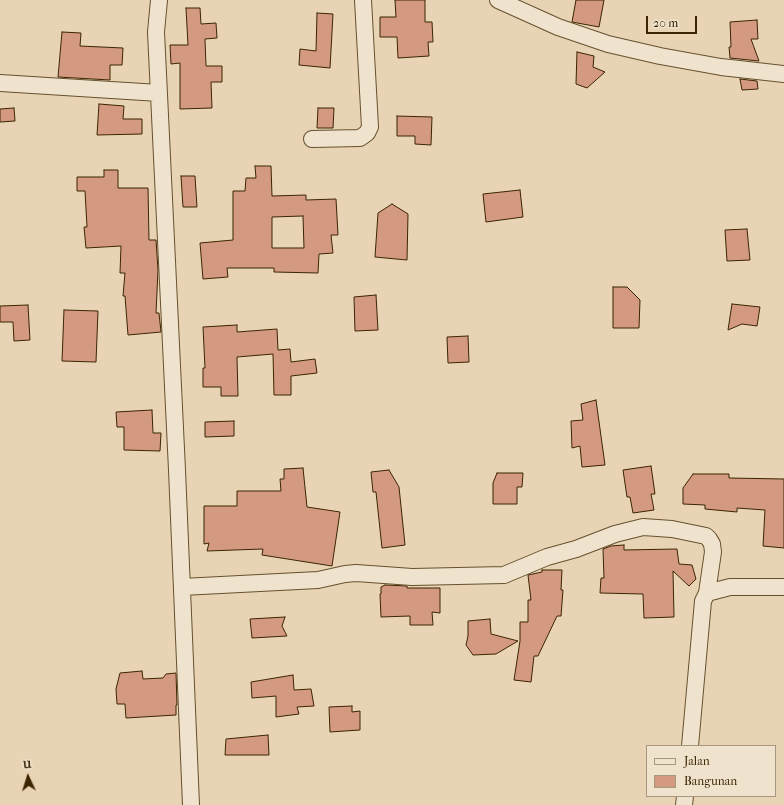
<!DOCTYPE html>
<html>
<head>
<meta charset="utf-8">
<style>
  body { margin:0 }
  #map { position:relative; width:784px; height:805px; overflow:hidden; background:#e8d4b4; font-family:"IM FELL French Canon",serif }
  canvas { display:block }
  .legend { position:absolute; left:646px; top:745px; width:130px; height:52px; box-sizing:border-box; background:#f0e3ce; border:1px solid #a8977c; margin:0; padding:5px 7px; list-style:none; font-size:12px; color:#3b2401 }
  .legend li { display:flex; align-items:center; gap:8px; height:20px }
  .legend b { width:20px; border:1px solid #a8977c }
  .north { position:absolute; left:8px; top:757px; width:40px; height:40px; -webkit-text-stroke:3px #f0e3ce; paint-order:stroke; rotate:356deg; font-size:11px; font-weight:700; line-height:16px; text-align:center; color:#3b2401 }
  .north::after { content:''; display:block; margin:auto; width:14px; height:18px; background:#3b2401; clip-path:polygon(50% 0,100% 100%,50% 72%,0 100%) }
  .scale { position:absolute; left:646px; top:16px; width:51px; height:18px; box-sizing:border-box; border:2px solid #3b2401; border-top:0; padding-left:5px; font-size:12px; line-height:14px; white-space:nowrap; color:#3b2401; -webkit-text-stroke:3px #f0e3ce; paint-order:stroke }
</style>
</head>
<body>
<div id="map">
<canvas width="784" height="805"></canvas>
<ul class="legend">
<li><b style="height:5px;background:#f0e3ce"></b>Jalan</li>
<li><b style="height:11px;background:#d39a81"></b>Bangunan</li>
</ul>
<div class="north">U</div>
<div class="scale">20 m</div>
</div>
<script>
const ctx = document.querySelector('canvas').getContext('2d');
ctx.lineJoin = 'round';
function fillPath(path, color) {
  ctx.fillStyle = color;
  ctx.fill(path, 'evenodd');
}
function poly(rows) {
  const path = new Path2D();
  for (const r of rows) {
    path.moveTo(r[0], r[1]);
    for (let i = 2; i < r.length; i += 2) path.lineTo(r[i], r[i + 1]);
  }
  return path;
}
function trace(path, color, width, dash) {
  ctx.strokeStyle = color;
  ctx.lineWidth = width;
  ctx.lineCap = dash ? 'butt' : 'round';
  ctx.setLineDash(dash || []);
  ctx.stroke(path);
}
const building = poly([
  [395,0,425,0,425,22,432,22,433,42,428,42,429,56,398,58,397,37,380,37,380,17,396,17,395,0],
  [576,0,604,0,599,27,572,22,576,0],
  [186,8,200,8,201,24,216,23,217,38,205,39,206,66,222,66,222,82,211,82,212,108,180,109,180,63,171,64,170,45,188,45,186,8],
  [317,13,333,14,330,68,299,65,300,49,316,51,317,13],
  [757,20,758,39,751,39,759,61,730,58,729,47,731,47,730,22,757,20],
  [62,32,81,33,80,46,123,48,122,65,110,65,110,80,58,77,62,32],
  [577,52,594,56,593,67,605,72,587,88,576,84,577,52],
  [740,79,757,81,758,89,742,90,740,79],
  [99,104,124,106,123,119,142,119,142,134,97,135,99,104],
  [14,108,15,121,0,122,0,109,14,108],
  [318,108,334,108,333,128,317,128,318,108],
  [397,116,432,117,431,145,415,144,415,136,397,136,397,116],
  [255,166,271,166,272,196,306,195,306,200,336,199,338,235,331,235,333,253,319,254,318,273,274,272,274,268,227,268,228,277,203,279,200,243,233,240,233,191,245,191,246,178,256,178,255,166],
  [303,216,304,248,272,248,272,217,303,216],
  [104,170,118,170,118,188,148,188,149,240,156,240,158,270,156,313,159,313,161,332,128,335,125,296,123,296,125,273,120,273,121,246,86,248,84,227,87,227,85,191,77,191,77,177,104,177,104,170],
  [181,176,195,176,197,207,183,207,181,176],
  [520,190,523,217,486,222,483,194,520,190],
  [392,204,408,214,407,260,375,257,378,213,392,204],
  [747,229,750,260,727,261,725,230,747,229],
  [613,287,627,287,640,300,639,328,613,328,613,287],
  [376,295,378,330,355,331,354,297,376,295],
  [732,304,760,307,757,326,742,324,728,330,732,304],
  [28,305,30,340,14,341,13,322,0,322,0,306,28,305],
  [64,310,98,311,96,362,62,361,64,310],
  [237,325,237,332,277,329,278,350,290,349,291,362,315,359,317,373,291,376,291,395,274,395,273,354,237,357,238,396,221,396,221,387,203,387,203,368,205,368,203,327,237,325],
  [468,336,469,362,448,363,447,337,468,336],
  [596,400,605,465,582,467,580,446,572,448,571,421,583,420,581,404,596,400],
  [152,410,153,433,161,433,160,451,124,450,124,427,117,427,116,412,152,410],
  [234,421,234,436,205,437,205,422,234,421],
  [651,466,655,494,651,494,654,510,633,513,630,497,627,497,623,470,651,466],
  [303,468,307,507,340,512,332,566,262,555,263,549,207,551,209,543,204,544,204,506,237,506,237,491,281,491,280,479,284,479,284,469,303,468],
  [389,470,399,487,405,545,382,548,376,492,373,492,371,472,389,470],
  [497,473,523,473,522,487,517,487,517,504,493,504,493,483,497,473],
  [693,474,729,474,729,478,784,479,784,548,763,546,765,510,737,508,737,512,705,509,705,505,683,504,683,488,693,474],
  [624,545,624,550,677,549,679,564,692,565,696,579,689,586,673,571,674,617,644,618,643,594,600,593,601,578,604,578,603,549,611,546,624,545],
  [542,570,562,570,561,590,563,590,561,616,557,616,538,656,534,656,531,682,514,680,520,641,520,622,528,622,528,600,531,600,528,575,542,572,542,570],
  [385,585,407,586,407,588,440,588,440,613,432,612,433,625,410,625,410,616,381,617,380,594,381,594,381,587,385,585],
  [285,617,282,626,287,636,252,638,250,619,285,617],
  [490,619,491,634,518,641,496,654,473,655,466,645,468,636,468,621,490,619],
  [142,671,143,679,163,678,166,674,176,673,177,705,176,705,176,715,126,718,125,704,117,704,116,689,120,673,142,671],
  [293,675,294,690,311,689,314,706,297,707,299,714,276,717,276,696,252,698,251,682,293,675],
  [352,706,352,712,360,711,360,730,330,732,329,707,352,706],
  [268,735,269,755,225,755,226,739,268,735]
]);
const street = poly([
  [159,0,156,32,177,470,191,805],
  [498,0,558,27,608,44,660,56,721,67,784,74],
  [0,83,159,93],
  [312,139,360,138,367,133,370,127,363,0],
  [182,587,318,580,345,574,356,573,412,577,504,575,547,557,576,549,615,534,643,527,672,529,706,536,709,539,712,544,713,552,707,593],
  [690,746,703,601,707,593,730,587,784,587],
  [684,805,685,796]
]);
fillPath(building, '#d39a81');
trace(building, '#3b2401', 1);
trace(street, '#66502e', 18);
trace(street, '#f0e3ce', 16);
</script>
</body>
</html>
